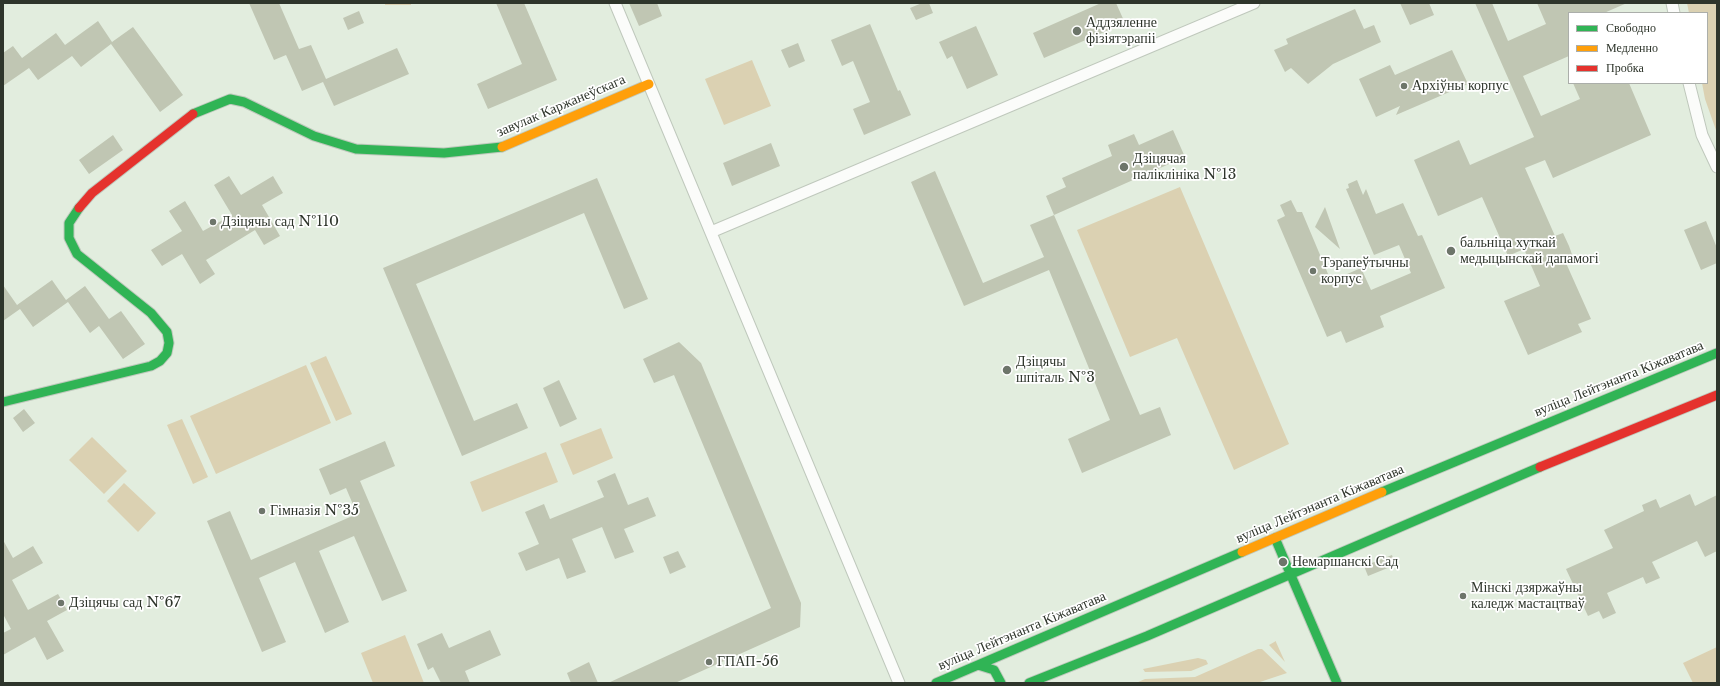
<!DOCTYPE html>
<html>
<head>
<meta charset="utf-8">
<style>
  body { margin:0 }
  #map { position:relative; width:1720px; height:686px; overflow:hidden; background:#e2edde; font-family:"Libre Baskerville",serif }
  canvas { display:block }
  .frame { position:absolute; inset:0; border:4px solid #2e352b; pointer-events:none }
  .legend { position:absolute; left:1568px; top:12px; width:140px; height:72px; box-sizing:border-box; background:#fff; border:1px solid #abaeaa; margin:0; padding:5px 7px; list-style:none; font-size:12px; color:#2e352b }
  .legend li { display:flex; align-items:center; gap:8px; height:20px }
  .legend b { width:20px; border:1px solid #abaeaa }
</style>
</head>
<body>
<div id="map">
<canvas width="1720" height="686"></canvas>
<div class="frame"></div>
<ul class="legend">
<li><b style="height:5px;background:#30b455"></b>Свободно</li>
<li><b style="height:5px;background:#ff9f0a"></b>Медленно</li>
<li><b style="height:5px;background:#e5322d"></b>Пробка</li>
</ul>
</div>
<script>
const ctx = document.querySelector('canvas').getContext('2d');
ctx.lineJoin = 'round';
function fillPath(path, color) {
  ctx.fillStyle = color;
  ctx.fill(path, 'evenodd');
}
function poly(rows) {
  const path = new Path2D();
  for (const r of rows) {
    path.moveTo(r[0], r[1]);
    for (let i = 2; i < r.length; i += 2) path.lineTo(r[i], r[i + 1]);
  }
  return path;
}
function trace(path, color, width, dash) {
  ctx.strokeStyle = color;
  ctx.lineWidth = width;
  ctx.lineCap = dash ? 'butt' : 'round';
  ctx.setLineDash(dash || []);
  ctx.stroke(path);
}
function drawText(font, color, halo, rows, align = 'center') {
  ctx.font = font + ' "Libre Baskerville",serif';
  ctx.lineWidth = 3.5;
  ctx.setLineDash([]);
  ctx.textBaseline = 'middle';
  ctx.strokeStyle = halo;
  ctx.fillStyle = color;
  for (const [text, x, y, turn = 0] of rows) {
    ctx.save();
    ctx.translate(x, y);
    ctx.rotate((+turn || 0) * Math.PI / 180);
    ctx.textAlign = isNaN(turn) ? turn : align;
    if (halo) ctx.strokeText(text, 0, 0);
    ctx.fillText(text, 0, 0);
    ctx.restore();
  }
}
const green = poly([
  [385,3,411,3,411,5,385,5],
  [1687,3,1717,3,1717,133,1705,99,1702,83,1707,83,1707,13,1689,13],
  [752,60,771,106,724,125,705,79],
  [1180,187,1289,444,1234,470,1177,338,1130,357,1077,230],
  [326,356,352,414,336,421,310,363],
  [306,365,331,423,216,474,190,416],
  [182,419,208,477,193,484,167,425],
  [601,428,613,458,573,475,560,444],
  [92,437,127,471,104,494,69,460],
  [546,452,558,482,482,512,470,482],
  [124,483,156,513,138,532,107,501],
  [405,635,424,683,373,683,361,653],
  [1276,641,1276,642,1285,662,1269,645],
  [1717,647,1717,683,1693,683,1683,663],
  [1258,649,1262,649,1287,673,1257,683,1136,683,1145,679,1195,677],
  [1198,658,1206,660,1208,664,1191,671,1145,672,1143,669]
]);
const building = poly([
  [249,3,279,3,299,49,311,45,326,79,397,48,409,74,334,106,323,82,302,91,286,55,274,60],
  [496,3,524,3,557,80,488,109,477,84,522,64],
  [629,3,657,3,662,16,639,26],
  [922,3,929,3,933,13,916,20,910,8],
  [1101,3,1116,3,1125,23,1044,58,1033,33],
  [1400,3,1429,3,1434,15,1410,25],
  [1475,3,1492,3,1508,41,1546,24,1537,3,1627,3,1604,13,1569,13,1569,56,1523,76,1541,116,1580,99,1573,83,1629,83,1651,135,1553,178,1545,160,1525,168,1555,236,1563,233,1569,246,1574,260,1566,263,1591,319,1578,324,1582,332,1528,355,1504,301,1540,286,1524,249,1508,256,1482,197,1438,216,1414,160,1459,140,1470,165,1534,137],
  [1355,9,1364,29,1374,25,1381,42,1333,64,1308,84,1291,68,1285,72,1274,50,1288,44,1286,39],
  [359,11,364,23,348,30,343,18],
  [98,21,112,42,133,27,183,95,160,112,111,44,81,67,72,56,38,80,29,68,3,86,3,53,13,46,22,58,56,33,65,45],
  [870,24,898,91,900,90,911,115,864,135,853,109,870,102,853,61,842,66,831,40],
  [976,26,998,75,967,89,952,56,947,59,939,42],
  [798,43,805,61,789,68,781,50],
  [1452,50,1468,84,1396,115,1400,106,1376,117,1359,79,1390,65,1395,75],
  [1173,130,1185,157,1054,215,1046,196,1066,187,1062,178,1112,156,1108,145,1134,134,1139,145],
  [113,135,123,150,89,174,79,160],
  [771,143,780,166,732,186,723,163],
  [935,171,983,283,1044,257,1030,225,1054,215,1140,415,1160,407,1171,435,1082,473,1068,439,1110,420,1049,270,964,306,911,182],
  [229,176,241,195,273,176,283,193,262,205,280,236,264,245,255,230,206,260,215,274,200,284,182,254,162,266,151,250,182,231,169,211,185,201,203,231,232,215,214,185],
  [597,178,648,299,624,309,584,213,416,284,474,421,517,403,528,428,462,456,383,268],
  [1357,180,1363,195,1366,189,1376,214,1403,203,1418,236,1422,235,1445,288,1380,316,1384,327,1346,343,1341,331,1327,337,1277,220,1285,216,1280,205,1291,200,1297,212,1302,212,1331,281,1361,268,1371,290,1411,273,1399,245,1374,255,1346,189,1349,188,1348,184],
  [1325,207,1340,249,1315,227],
  [1706,221,1717,248,1717,263,1701,270,1684,230],
  [52,280,66,300,85,286,109,319,121,311,145,344,123,359,99,326,90,333,68,302,33,327,20,309,3,321,3,285,17,305],
  [679,342,701,363,801,603,800,627,675,683,608,683,771,608,674,375,654,383,643,359],
  [559,380,577,419,560,427,543,388],
  [24,409,35,423,23,432,13,418],
  [385,441,395,466,360,481,407,591,382,601,354,536,319,551,349,622,325,633,295,562,259,578,286,642,262,652,207,521,230,511,251,560,357,514,346,488,330,495,319,469],
  [615,473,628,505,648,497,656,516,624,529,634,552,615,559,602,527,572,539,586,572,567,579,559,558,526,571,518,553,539,544,525,512,544,504,550,519,604,497,597,481],
  [1690,494,1695,506,1717,495,1717,551,1705,557,1697,541,1652,562,1660,578,1646,584,1643,577,1607,593,1616,613,1603,619,1599,611,1588,616,1566,569,1613,548,1604,530,1644,511,1642,505,1656,499,1660,508],
  [3,540,13,558,33,546,43,563,12,580,28,610,58,594,67,610,47,621,64,651,47,660,35,637,3,655,3,633,11,629,3,614],
  [678,551,686,567,670,574,663,557],
  [1392,555,1395,565,1368,576,1364,566],
  [490,630,501,655,465,671,470,683,441,683,433,667,428,670,417,644,442,633,449,648],
  [589,662,598,683,571,683,567,673]
]);
const street = poly([
  [615,3,899,683],
  [1672,3,1674,13],
  [1689,83,1702,135,1717,167],
  [711,232,1254,3]
]);
const fast = poly([
  [193,114,230,99,244,102,314,136,356,149,444,153,502,147],
  [3,402,151,366,160,361,167,353,169,343,167,332,151,313,77,254,69,238,69,223,79,208],
  [1382,492,1717,353],
  [1275,538,1337,683],
  [978,665,994,670,1001,683],
  [936,683,1242,552],
  [1029,683,1147,636,1540,467]
]);
const slow = poly([
  [502,147,649,84],
  [1242,552,1382,492]
]);
const jam = poly([
  [79,208,92,193,193,114],
  [1540,467,1717,395]
]);
const markers = [
  [1077,31,5,"#6d756a"],
  [1404,86,4,"#6d756a"],
  [1124,167,5,"#6d756a"],
  [213,222,4,"#6d756a"],
  [1451,251,5,"#6d756a"],
  [1313,271,4,"#6d756a"],
  [1007,370,5,"#6d756a"],
  [262,511,4,"#6d756a"],
  [1283,562,5,"#6d756a"],
  [1463,596,4,"#6d756a"],
  [61,603,4,"#6d756a"],
  [709,662,4,"#6d756a"]
];
const poiNames = [
  ["Аддзяленне",1086,23],
  ["фізіятэрапіі",1086,39],
  ["Архіўны корпус",1412,86],
  ["Дзіцячая",1133,159],
  ["паліклініка №13",1133,175],
  ["Дзіцячы сад №110",221,222],
  ["бальніца хуткай",1460,243],
  ["медыцынскай дапамогі",1460,259],
  ["Тэрапеўтычны",1321,263],
  ["корпус",1321,279],
  ["Дзіцячы",1016,362],
  ["шпіталь №3",1016,378],
  ["Гімназія №35",270,511],
  ["Немаршанскі Сад",1292,562],
  ["Мінскі дзяржаўны",1471,588],
  ["каледж мастацтваў",1471,604],
  ["Дзіцячы сад №67",69,603],
  ["ГПАП-56",717,662]
];
const streetNames = [
  ["завулак Каржанеўскага",561,106,-23],
  ["вуліца Лейтэнанта Кіжаватава",1619,379,-22],
  ["вуліца Лейтэнанта Кіжаватава",1320,504,-23],
  ["вуліца Лейтэнанта Кіжаватава",1022,631,-23]
];
fillPath(green, '#dbd1b2');
fillPath(building, '#c0c6b3');
trace(street, '#bfc8bc', 13);
trace(fast, '#bfc8bc', 11);
trace(slow, '#bfc8bc', 11);
trace(jam, '#bfc8bc', 11);
trace(street, '#fbfcfa', 11);
trace(fast, '#30b455', 9);
trace(slow, '#ff9f0a', 9);
trace(jam, '#e5322d', 9);
for (const [x, y, r, color] of markers) {
  const dot = new Path2D();
  dot.arc(x, y, r, 0, 2 * Math.PI);
  ctx.fillStyle = color;
  ctx.fill(dot);
  trace(dot, '#fff', 1.5);
}
drawText('14px', '#2e352b', '#fff', poiNames, 'left');
drawText('14px', '#2e352b', '#fff', streetNames);
</script>
</body>
</html>
